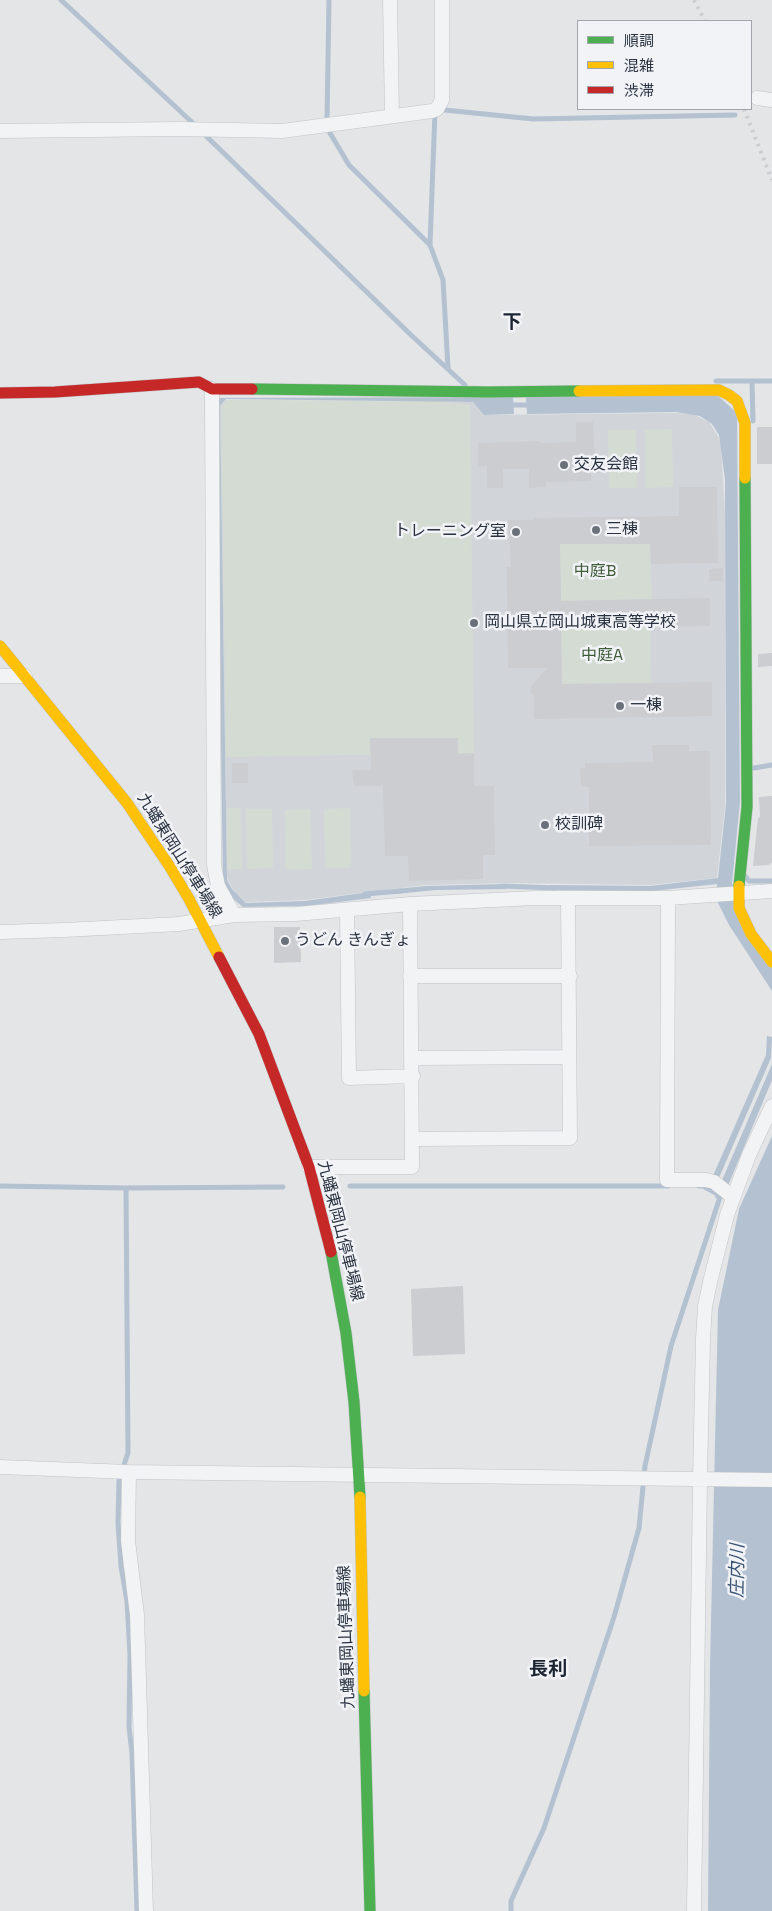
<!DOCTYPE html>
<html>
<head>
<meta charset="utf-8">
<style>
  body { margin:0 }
  #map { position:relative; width:772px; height:1911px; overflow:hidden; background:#e3e5e7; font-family:"Space Grotesk","Noto Sans JP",sans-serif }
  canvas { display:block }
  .legend { position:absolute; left:577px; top:20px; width:175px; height:90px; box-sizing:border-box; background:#f1f3f7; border:1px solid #a1a6ae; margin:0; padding:6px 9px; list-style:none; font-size:15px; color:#2a3240 }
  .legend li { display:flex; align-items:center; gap:10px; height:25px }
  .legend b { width:25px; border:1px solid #a1a6ae }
</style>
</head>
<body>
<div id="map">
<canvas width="772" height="1911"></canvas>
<ul class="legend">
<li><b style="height:6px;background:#4caf50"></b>順調</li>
<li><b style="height:6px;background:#ffc107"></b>混雑</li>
<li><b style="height:6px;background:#c62828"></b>渋滞</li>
</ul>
</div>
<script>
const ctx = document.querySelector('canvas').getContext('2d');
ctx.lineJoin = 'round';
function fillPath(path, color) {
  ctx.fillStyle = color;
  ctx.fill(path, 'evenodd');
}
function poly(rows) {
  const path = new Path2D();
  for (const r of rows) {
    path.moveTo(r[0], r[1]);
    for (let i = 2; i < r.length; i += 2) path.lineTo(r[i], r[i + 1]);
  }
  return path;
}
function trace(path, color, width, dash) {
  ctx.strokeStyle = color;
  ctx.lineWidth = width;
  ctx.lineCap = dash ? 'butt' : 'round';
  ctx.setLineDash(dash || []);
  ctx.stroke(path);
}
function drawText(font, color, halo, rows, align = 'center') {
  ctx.font = font + ' "Space Grotesk","Noto Sans JP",sans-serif';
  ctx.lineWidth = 5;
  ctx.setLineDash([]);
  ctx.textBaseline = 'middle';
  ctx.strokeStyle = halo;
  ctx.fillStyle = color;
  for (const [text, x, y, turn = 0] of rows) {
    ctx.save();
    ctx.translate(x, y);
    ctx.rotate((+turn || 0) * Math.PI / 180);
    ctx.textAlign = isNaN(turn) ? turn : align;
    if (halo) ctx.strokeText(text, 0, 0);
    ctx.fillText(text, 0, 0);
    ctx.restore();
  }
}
const built = poly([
  [226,400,473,402,484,415,676,413,693,414,709,422,718,436,721,446,725,512,725,807,717,878,650,885,507,883,426,885,305,900,246,902,237,894,232,888,227,878,220,406]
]);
const green = poly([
  [226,400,442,401,470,405,474,753,226,757,221,407],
  [672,429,673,487,645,488,645,430],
  [608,430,636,430,637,488,609,488],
  [538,544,650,544,652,599,561,601,560,566,539,566],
  [650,627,651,683,553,684,562,667,561,628],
  [227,808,241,808,242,869,227,869],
  [350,808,351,868,325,868,324,809],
  [246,809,272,809,273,868,247,869],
  [310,809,312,869,286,870,285,810]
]);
const water = poly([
  [717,395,737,413,740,802,732,883,772,966,772,991,729,925,718,903,717,884,652,891,550,890,550,885,650,886,718,878,726,804,725,479,719,435,712,424,700,416,676,412,527,414,526,397],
  [513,397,514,414,484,415,473,402,226,399,220,406,227,880,232,889,246,903,305,901,370,892,371,898,306,906,243,907,232,898,223,883,216,398],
  [506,884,506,889,436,890,395,894,395,889,426,886],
  [767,1036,772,1037,771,1058,718,1180,712,1178,766,1055],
  [772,1064,772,1080,727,1188,720,1185],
  [772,1136,772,1911,708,1911,710,1667,718,1310,739,1209]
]);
const stream = poly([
  [61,0,195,125],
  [439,107,445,110,533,119,735,115],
  [435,111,430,245,443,280,448,368],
  [327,120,329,0],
  [203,133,411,335,465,385],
  [330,133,349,165,430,245],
  [716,381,772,381],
  [752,381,753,421],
  [508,405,532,405],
  [754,768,772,765],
  [745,876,749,881,772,881],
  [502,886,556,888],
  [365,894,401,891],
  [0,1186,126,1188,283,1187],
  [350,1186,668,1186],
  [699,1186,703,1186,716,1193,719,1198],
  [126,1188,128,1453,119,1480,118,1523,121,1566,127,1601,130,1655,129,1727,132,1753,137,1911],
  [511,1911,511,1901,544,1828,614,1617,639,1528,645,1466,671,1346,722,1191]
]);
const building = poly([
  [576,422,593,422,595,456,599,456,600,473,591,473,591,481,546,482,546,487,529,488,529,469,503,469,503,488,487,488,487,466,478,467,478,443,540,441,540,443,576,442],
  [757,427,772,427,772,464,757,464],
  [679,487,717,487,718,563,651,564,650,544,560,544,561,601,710,598,710,626,561,628,562,684,712,682,712,716,534,719,534,695,531,693,531,686,547,668,508,668,507,567,511,567,508,520,534,520,534,518,679,516],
  [723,568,723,581,709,581,709,569],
  [772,653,772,666,758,667,758,654],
  [370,738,458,738,458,754,474,753,474,786,494,786,495,855,483,855,483,879,409,881,408,856,385,856,383,786,354,786,352,770,371,770],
  [652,745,689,745,689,751,710,751,711,845,589,846,589,787,581,787,580,768,585,768,585,763,653,762],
  [232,763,248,763,248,783,232,783],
  [772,796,772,863,769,864,770,865,753,866,758,818,760,817,759,797],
  [274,927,300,927,301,962,274,963],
  [463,1286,465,1354,413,1356,411,1289]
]);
const street = poly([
  [390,0,392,116],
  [757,98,772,100],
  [0,131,180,129,282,131,432,111,437,109,442,100,442,0],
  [212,389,214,865,218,886,234,915],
  [0,676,25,676],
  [668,898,667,1180,706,1180,714,1182,733,1197],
  [347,910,349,1078,413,1076],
  [0,932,65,930,179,924,234,915,296,914,410,904,536,898,668,898,772,891],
  [410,976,570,976],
  [412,1058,569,1057],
  [413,1139,570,1138,568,898],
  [309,1167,412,1167,410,904],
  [0,1467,129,1472,772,1480],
  [129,1472,128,1541,137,1615,146,1911],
  [694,1911,700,1479,703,1339,705,1306,711,1278,727,1215,749,1155,772,1106]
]);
const fast = poly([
  [252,389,488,392,579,391],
  [739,886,747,807,745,478],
  [331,1252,346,1333,354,1402,360,1497],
  [364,1691,370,1911]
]);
const slow = poly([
  [579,391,719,390,729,395,737,401,745,423,745,478],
  [0,646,127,803,170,867,189,899,219,957],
  [739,886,739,908,751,934,772,962],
  [360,1497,364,1691]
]);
const jam = poly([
  [0,393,55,392,199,382,212,389,252,389],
  [219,957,259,1034,309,1167,331,1252]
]);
const rail = poly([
  [694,0,705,21],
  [744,109,772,180]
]);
const markers = [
  [564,465,5,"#6b717a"],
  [596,530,5,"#6b717a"],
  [516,532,5,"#6b717a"],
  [474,623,5,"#6b717a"],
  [620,706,5,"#6b717a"],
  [545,825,5,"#6b717a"],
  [285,941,5,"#6b717a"]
];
const poiNames = [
  ["交友会館",574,465],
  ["三棟",606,530],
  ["トレーニング室",506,532,"right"],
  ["岡山県立岡山城東高等学校",484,623],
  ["一棟",630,706],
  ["校訓碑",555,825],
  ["うどん きんぎょ",295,941]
];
const parkNames = [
  ["中庭B",595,572],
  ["中庭A",602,656]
];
const streetNames = [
  ["九蟠東岡山停車場線",179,856,58],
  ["九蟠東岡山停車場線",340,1231,76],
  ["九蟠東岡山停車場線",347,1637,-92]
];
const waterNames = [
  ["庄内川",738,1571,-89]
];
const quarterNames = [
  ["下",512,323],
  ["長利",548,1670]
];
fillPath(built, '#d1d5da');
fillPath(green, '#d4dbd3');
fillPath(water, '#b3c1d1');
trace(stream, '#b3c1d1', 5);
fillPath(building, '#cbcdd0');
trace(street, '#c1c3c5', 15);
trace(fast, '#c1c3c5', 12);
trace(slow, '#c1c3c5', 12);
trace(jam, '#c1c3c5', 12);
trace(street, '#f2f3f5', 14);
trace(fast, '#4caf50', 11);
trace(slow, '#ffc107', 11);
trace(jam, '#c62828', 11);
trace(rail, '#cccdcf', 4, [2.5, 5]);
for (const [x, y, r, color] of markers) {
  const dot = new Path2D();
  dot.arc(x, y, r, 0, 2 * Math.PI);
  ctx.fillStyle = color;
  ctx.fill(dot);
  trace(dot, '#f1f3f7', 2);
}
drawText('16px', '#2a3240', '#f1f3f7', poiNames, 'left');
drawText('16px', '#3f5b38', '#f1f3f7', parkNames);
drawText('16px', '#2a3240', '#f1f3f7', streetNames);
drawText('italic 18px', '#375272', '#f1f3f7', waterNames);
drawText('bold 19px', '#1c2431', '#f1f3f7', quarterNames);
</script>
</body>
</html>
